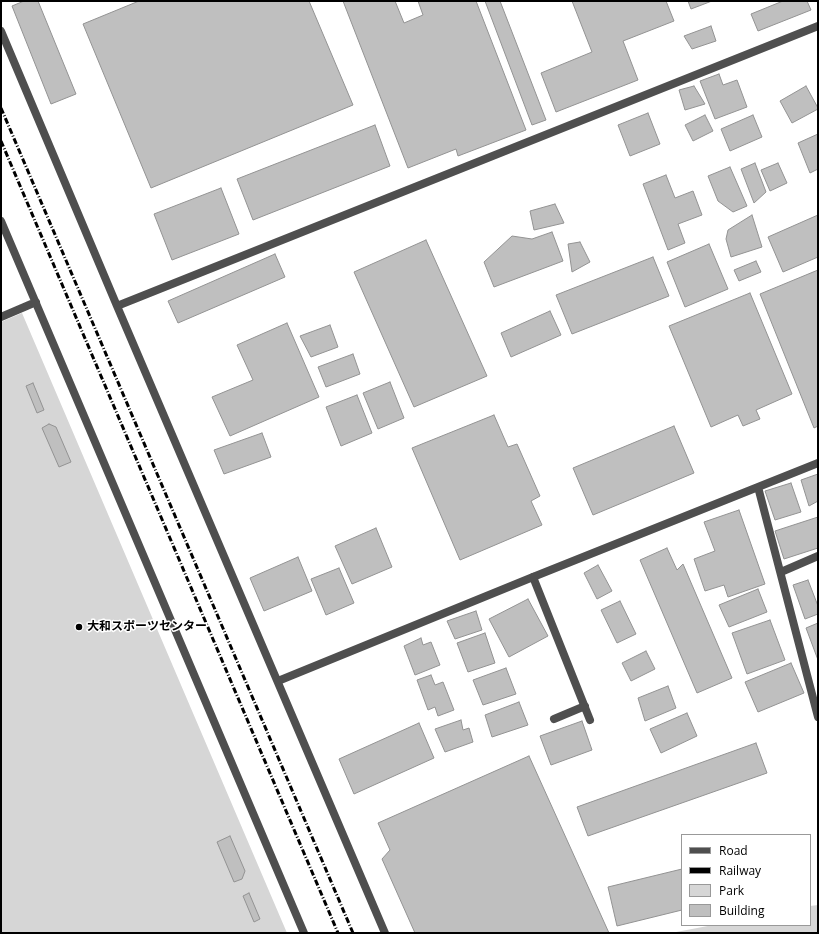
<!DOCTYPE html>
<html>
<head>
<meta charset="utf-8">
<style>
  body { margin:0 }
  #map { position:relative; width:819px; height:934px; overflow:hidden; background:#fff; font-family:"Open Sans",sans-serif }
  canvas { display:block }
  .frame { position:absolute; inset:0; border:2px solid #000; pointer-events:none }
  .legend { position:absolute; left:681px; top:834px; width:130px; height:92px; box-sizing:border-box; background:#fff; border:1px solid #999; margin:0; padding:5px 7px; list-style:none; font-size:12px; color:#000 }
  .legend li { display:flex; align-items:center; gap:8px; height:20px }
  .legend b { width:20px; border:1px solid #999 }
</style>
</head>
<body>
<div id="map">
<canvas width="819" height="934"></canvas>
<div class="frame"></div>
<ul class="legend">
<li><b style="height:5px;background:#4f4f4f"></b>Road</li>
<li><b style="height:5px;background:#000"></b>Railway</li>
<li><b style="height:11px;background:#d6d6d6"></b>Park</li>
<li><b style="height:11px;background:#bfbfbf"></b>Building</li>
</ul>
</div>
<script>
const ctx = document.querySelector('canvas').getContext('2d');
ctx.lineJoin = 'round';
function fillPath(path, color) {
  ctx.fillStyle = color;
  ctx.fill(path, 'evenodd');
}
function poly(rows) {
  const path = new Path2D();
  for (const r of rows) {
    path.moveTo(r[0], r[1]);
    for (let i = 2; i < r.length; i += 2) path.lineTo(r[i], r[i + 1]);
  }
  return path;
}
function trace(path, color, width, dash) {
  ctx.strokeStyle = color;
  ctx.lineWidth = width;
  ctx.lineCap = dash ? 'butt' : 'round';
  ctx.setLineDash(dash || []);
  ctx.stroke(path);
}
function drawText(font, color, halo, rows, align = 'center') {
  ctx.font = font + ' "Open Sans","Noto Sans JP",sans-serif';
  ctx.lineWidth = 3;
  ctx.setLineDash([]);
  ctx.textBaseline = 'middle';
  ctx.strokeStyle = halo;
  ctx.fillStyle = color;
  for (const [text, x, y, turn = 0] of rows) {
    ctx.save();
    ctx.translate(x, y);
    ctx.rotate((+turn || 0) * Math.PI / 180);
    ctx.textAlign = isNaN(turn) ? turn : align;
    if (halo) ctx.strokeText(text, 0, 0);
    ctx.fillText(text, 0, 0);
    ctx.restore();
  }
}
const green = poly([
  [22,313,287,933,1,933,1,322],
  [818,905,818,933,671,933,713,925,810,925,810,906]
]);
const building = poly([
  [24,1,38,1,76,94,51,104,12,6,24,1],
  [139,1,309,1,353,105,151,188,83,24,139,1],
  [343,1,395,1,404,23,423,15,418,1,476,1,526,130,458,156,456,149,408,168,343,1],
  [485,1,500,1,546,120,532,125,485,1],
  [572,1,666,1,674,21,623,41,638,80,556,112,541,73,592,52,572,1],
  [688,1,712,1,691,9,688,1],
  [783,1,807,1,811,10,758,31,751,14,783,1],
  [711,26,716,41,692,49,684,36,711,26],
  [719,74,723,85,737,80,747,107,715,119,700,81,719,74],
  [694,86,705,104,685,110,679,90,694,86],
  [806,86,818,108,818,109,792,123,780,101,806,86],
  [648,113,660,144,630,156,618,125,648,113],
  [705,115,713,131,693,141,685,125,705,115],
  [753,115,762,137,730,151,721,129,753,115],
  [375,125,390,166,253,220,237,179,375,125],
  [818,134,818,169,810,173,798,143,818,134],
  [755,163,766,192,754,203,741,169,755,163],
  [778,163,787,183,770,191,761,170,778,163],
  [730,167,747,206,733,212,718,201,708,176,730,167],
  [666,175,675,198,693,191,702,215,678,224,685,243,668,250,643,184,666,175],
  [221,188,239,234,172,260,154,214,221,188],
  [555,204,564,223,534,230,530,211,555,204],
  [752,215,762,247,731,257,726,239,728,230,752,215],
  [818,215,818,257,783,272,768,237,818,215],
  [552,232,563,261,494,287,484,262,512,236,532,239,552,232],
  [426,240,487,376,414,407,354,272,426,240],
  [580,242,590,262,572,272,568,244,580,242],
  [709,244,728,289,685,307,667,262,709,244],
  [275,254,285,277,178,323,168,301,275,254],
  [653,257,669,296,572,334,556,295,653,257],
  [756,261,761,272,739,281,734,270,756,261],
  [818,270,818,426,814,428,760,294,818,270],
  [750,293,792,394,756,410,760,419,743,426,738,415,711,427,669,326,750,293],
  [550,311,561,335,511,357,501,333,550,311],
  [287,323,319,397,230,436,212,397,253,380,237,345,287,323],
  [330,325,338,347,311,357,300,336,330,325],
  [353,354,360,374,326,387,318,367,353,354],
  [390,382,404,418,378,429,363,393,390,382],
  [33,383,44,410,37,413,26,386,33,383],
  [357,395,372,433,341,446,326,407,357,395],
  [494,415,508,447,517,444,540,496,531,501,542,525,460,560,412,448,494,415],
  [49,424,56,427,71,462,59,467,42,428,49,424],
  [674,426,694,473,593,515,573,468,674,426],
  [262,433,271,457,224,474,214,450,262,433],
  [818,474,818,501,809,506,801,480,818,474],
  [791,483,801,512,775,520,765,491,791,483],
  [739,510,765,584,728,597,724,585,705,591,694,559,715,551,704,522,739,510],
  [818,517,818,548,784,559,775,531,818,517],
  [376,528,392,567,352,584,335,546,376,528],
  [667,548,677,570,683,564,732,678,697,693,640,560,667,548],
  [298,557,312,591,264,611,250,578,298,557],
  [598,565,612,591,597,599,584,573,598,565],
  [339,568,354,603,326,615,311,579,339,568],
  [808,580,818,606,818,614,805,619,793,585,808,580],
  [758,589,767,612,729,627,719,605,758,589],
  [528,599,548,636,509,657,489,619,528,599],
  [620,601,636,634,617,643,601,610,620,601],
  [476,611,482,630,455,639,447,621,476,611],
  [770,620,785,660,747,674,732,633,770,620],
  [818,623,818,660,806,628,818,623],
  [485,633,495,663,468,672,457,643,485,633],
  [421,638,423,645,431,642,440,665,415,675,404,646,421,638],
  [646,651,655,669,631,681,622,663,646,651],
  [791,663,804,693,758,712,745,682,791,663],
  [506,668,516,694,483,705,473,680,506,668],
  [431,675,435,685,443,682,454,710,438,716,435,707,428,710,417,680,431,675],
  [668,686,676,708,645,721,638,698,668,686],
  [519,702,528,725,492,737,485,715,519,702],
  [687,713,697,736,661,753,650,729,687,713],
  [461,720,463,730,469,728,473,742,445,752,435,729,461,720],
  [582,721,592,750,551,765,540,736,582,721],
  [419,723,434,758,354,794,339,759,419,723],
  [756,743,767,773,588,836,577,807,756,743],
  [529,756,609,933,415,933,382,859,390,850,378,823,529,756],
  [230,836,245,871,242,879,234,882,217,842,230,836],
  [682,869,682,910,617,926,608,887,682,869],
  [249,893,260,919,254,922,243,896,249,893]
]);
const service = poly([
  [781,572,818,556],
  [533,577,590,720],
  [554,719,585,706]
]);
const minor = poly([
  [1,31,117,306,385,933],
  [1,221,304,933],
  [117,306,818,26],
  [1,317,36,302],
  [758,487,818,717],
  [278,681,533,577,818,463]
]);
const rail = poly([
  [1,108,353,933],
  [1,141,338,933]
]);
const markers = [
  [79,627,4,"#000"]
];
const poiNames = [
  ["大和スポーツセンター",87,627]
];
fillPath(green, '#d6d6d6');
fillPath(building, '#bfbfbf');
trace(building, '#939393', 1);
trace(service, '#4f4f4f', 8);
trace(minor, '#4f4f4f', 8);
trace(rail, '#000', 3, [6, 2, 1, 2]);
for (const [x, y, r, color] of markers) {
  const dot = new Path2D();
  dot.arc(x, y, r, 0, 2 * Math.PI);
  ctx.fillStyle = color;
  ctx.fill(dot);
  trace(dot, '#fff', 1.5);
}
drawText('bold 12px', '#000', '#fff', poiNames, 'left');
</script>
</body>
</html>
